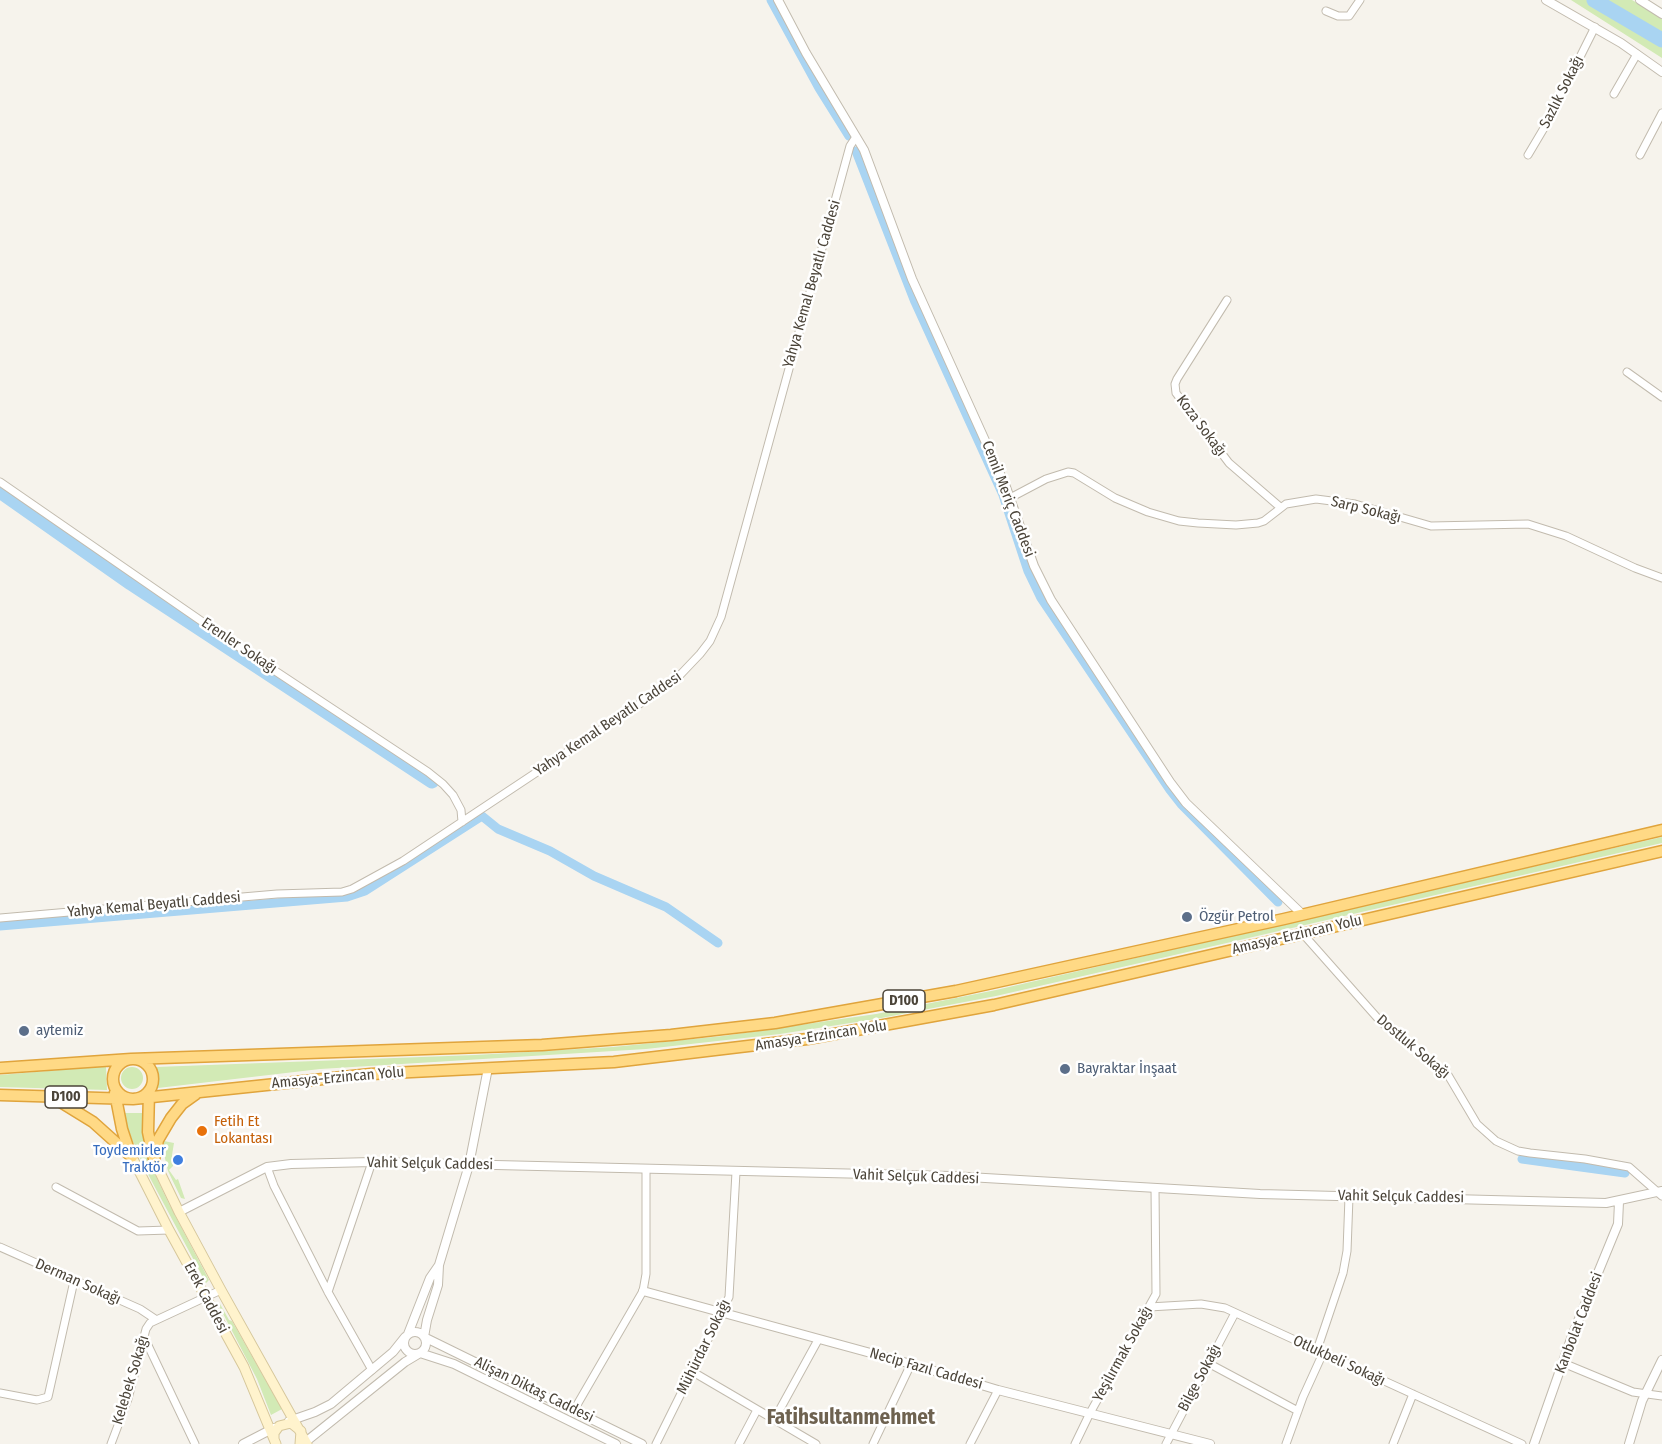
<!DOCTYPE html>
<html>
<head>
<meta charset="utf-8">
<style>
  body { margin:0 }
  canvas { display:block; background:#f6f3ec }
</style>
</head>
<body>
<canvas width="1662" height="1444"></canvas>
<script>
const ctx = document.querySelector('canvas').getContext('2d');
ctx.lineJoin = 'round';
function fillPath(path, color) {
  ctx.fillStyle = color;
  ctx.fill(path, 'evenodd');
}
function poly(rows) {
  const path = new Path2D();
  for (const r of rows) {
    if (r.length === 3) {
      path.moveTo(r[0] + r[2], r[1]);
      path.arc(r[0], r[1], r[2], 0, 2 * Math.PI);
      continue;
    }
    path.moveTo(r[0], r[1]);
    for (let i = 2; i < r.length; i += 2) path.lineTo(r[i], r[i + 1]);
  }
  return path;
}
function trace(path, color, width, dash) {
  ctx.strokeStyle = color;
  ctx.lineWidth = width;
  ctx.lineCap = dash ? 'butt' : 'round';
  ctx.setLineDash(dash || []);
  ctx.stroke(path);
}
function drawText(font, color, halo, rows, align = 'center') {
  ctx.font = font + ' "Fira Sans Condensed",sans-serif';
  ctx.lineWidth = 5;
  ctx.setLineDash([]);
  ctx.textBaseline = 'middle';
  ctx.strokeStyle = halo;
  ctx.fillStyle = color;
  for (const [text, x, y, turn = 0] of rows) {
    ctx.save();
    ctx.translate(x, y);
    ctx.rotate((+turn || 0) * Math.PI / 180);
    ctx.textAlign = isNaN(turn) ? turn : align;
    if (halo) ctx.strokeText(text, 0, 0);
    ctx.fillText(text, 0, 0);
    ctx.restore();
  }
}
const green = poly([
  [1571,0,1632,0,1639,4,1662,19,1662,58],
  [1662,837,1662,843,996,996,876,1019,780,1034,646,1049,320,1069,158,1088,156,1067,475,1055,613,1047,723,1036,876,1014,996,990],
  [106,1066,107,1090,0,1087,0,1075],
  [132,1078,11],
  [124,1113,143,1113,145,1140,150,1164,169,1204,209,1280,206,1283,141,1161,127,1127],
  [164,1141,174,1143,172,1155,173,1166,169,1170,176,1180,178,1179,185,1199,181,1198,168,1171,164,1154],
  [218,1304,220,1304,229,1320,232,1321,282,1409,271,1415,257,1379]
]);
const canal = poly([
  [771,0,819,88,849,136],
  [856,151,915,302,1003,495,1028,571,1041,598,1170,790,1181,804,1278,902],
  [0,926,347,897,365,891,482,816,498,829,550,851,594,876,666,907,718,943],
  [1522,1159,1625,1173]
]);
const river = poly([
  [1594,0,1662,40],
  [0,491,131,583,432,781]
]);
const minor = poly([
  [1326,11,1338,16,1349,16,1360,0],
  [1614,94,1637,54],
  [1528,155,1547,123,1595,27],
  [1640,155,1662,113],
  [1227,300,1177,379,1175,384,1176,393,1229,463,1280,507],
  [1627,372,1662,397],
  [0,482,236,645,428,772,443,784,453,795,461,810,462,822],
  [1010,498,1046,479,1068,472,1074,473,1115,498,1148,512,1179,521,1198,523,1236,525,1258,523,1264,521,1286,504,1316,499,1355,504,1431,526,1528,524,1566,536,1635,568,1662,578],
  [0,918,277,894,342,892,352,889,403,861,659,691,680,675,700,654,710,641,721,617,850,146,856,137],
  [1303,934,1381,1022,1448,1075,1477,1124,1496,1141,1518,1151,1530,1153,1585,1159,1629,1167,1662,1196],
  [267,1167,274,1186,328,1292,372,1370],
  [56,1187,138,1231,169,1230],
  [0,1247,140,1309,155,1319],
  [328,1292,372,1162],
  [1149,1307,1201,1304,1225,1308,1522,1444],
  [144,1337,195,1444],
  [1317,1350,1343,1273,1347,1251,1349,1197],
  [1208,1363,1298,1411],
  [1563,1363,1633,1392,1662,1396],
  [693,1372,816,1444],
  [0,1393,37,1400,48,1397,74,1281],
  [574,1410,643,1291,646,1274,646,1170],
  [774,1420,818,1340],
  [111,1444,128,1399,146,1329,150,1323,221,1290],
  [656,1444,729,1297,736,1172],
  [739,1444,757,1410],
  [873,1444,911,1364],
  [970,1444,998,1390],
  [1075,1444,1090,1413,1156,1294,1155,1188],
  [1166,1444,1235,1313],
  [1286,1444,1303,1397,1323,1353],
  [1393,1444,1413,1394]
]);
const tertiary = poly([
  [778,0,806,53,864,150,912,279,1006,487,1034,566,1051,600,1170,782,1186,803,1302,914],
  [1546,0,1621,43,1662,72],
  [1640,0,1662,14],
  [179,1212,267,1167,291,1164,372,1162,951,1176,1260,1194,1606,1203,1662,1191],
  [439,1265,438,1285,427,1320,424,1337,642,1444],
  [643,1291,911,1364,998,1390,1210,1444],
  [415,1343,11],
  [408,1334,430,1278,439,1265,469,1165,488,1068],
  [289,1421,315,1412,331,1404,393,1352,405,1337],
  [243,1444,274,1428],
  [303,1444,405,1362,420,1353,454,1364,616,1444],
  [1534,1444,1572,1336,1618,1224,1619,1202],
  [1629,1444,1642,1401,1662,1360]
]);
const secondary = poly([
  [132,1157,169,1230,244,1367,276,1444],
  [154,1160,179,1212,221,1290,307,1444],
  [274,1439,274,1433,279,1426,291,1423,301,1431,300,1444]
]);
const trunk = poly([
  [133,1079,20],
  [0,1068,131,1059,542,1045,671,1035,775,1023,956,991,1284,919,1662,830],
  [149,1092,148,1132,153,1156],
  [115,1093,122,1129,130,1153],
  [0,1095,133,1099,371,1074,614,1062,807,1039,994,1005,1662,851],
  [54,1098,93,1122,132,1157],
  [154,1160,158,1140,171,1118,182,1104,196,1094]
]);
const markers = [
  [1187,917,6,"#5c6f8a"],
  [24,1031,6,"#5c6f8a"],
  [1065,1069,6,"#5c6f8a"],
  [202,1131,6,"#e8710a"],
  [178,1160,6,"#3f7fe0"]
];
const shields = [
  [904,1001,42],
  [66,1097,42]
];
const shieldNames = [
  ["D100",904,1001],
  ["D100",66,1097]
];
const streetNames = [
  ["Sazlık Sokağı",1562,92,-63],
  ["Yahya Kemal Beyatlı Caddesi",812,284,-74],
  ["Koza Sokağı",1201,426,53],
  ["Cemil Meriç Caddesi",1008,499,69],
  ["Sarp Sokağı",1366,510,14],
  ["Erenler Sokağı",239,646,34],
  ["Yahya Kemal Beyatlı Caddesi",608,724,-34],
  ["Yahya Kemal Beyatlı Caddesi",154,905,-5],
  ["Amasya-Erzincan Yolu",1297,935,-13],
  ["Amasya-Erzincan Yolu",821,1036,-9],
  ["Dostluk Sokağı",1413,1047,40],
  ["Amasya-Erzincan Yolu",338,1078,-5],
  ["Vahit Selçuk Caddesi",430,1164,1],
  ["Vahit Selçuk Caddesi",916,1177,2],
  ["Vahit Selçuk Caddesi",1401,1197,1],
  ["Derman Sokağı",78,1282,24],
  ["Erek Caddesi",206,1298,62],
  ["Kanbolat Caddesi",1579,1323,-69],
  ["Mühürdar Sokağı",704,1347,-64],
  ["Yeşilırmak Sokağı",1123,1354,-61],
  ["Otlukbeli Sokağı",1339,1361,25],
  ["Necip Fazıl Caddesi",926,1369,16],
  ["Bilge Sokağı",1200,1378,-62],
  ["Kelebek Sokağı",131,1380,-73],
  ["Alişan Diktaş Caddesi",534,1390,26]
];
const serviceNames = [
  ["Özgür Petrol",1199,917],
  ["aytemiz",36,1031],
  ["Bayraktar İnşaat",1077,1069]
];
const foodNames = [
  ["Fetih Et",214,1122],
  ["Lokantası",214,1139]
];
const shopNames = [
  ["Toydemirler",166,1151],
  ["Traktör",166,1168]
];
const districtNames = [
  ["Fatihsultanmehmet",851,1418]
];
fillPath(green, '#d2eab5');
trace(canal, '#a9d4f2', 9);
trace(river, '#a9d4f2', 15);
trace(minor, '#c2bbae', 9);
trace(tertiary, '#c2bbae', 10);
trace(secondary, '#d6c79b', 11);
trace(trunk, '#e0a43c', 13);
trace(minor, '#fff', 7);
trace(tertiary, '#fff', 8);
trace(secondary, '#fff3cd', 9);
trace(trunk, '#ffd985', 10);
for (const [x, y, r, color] of markers) {
  const dot = new Path2D();
  dot.arc(x, y, r, 0, 2 * Math.PI);
  ctx.fillStyle = color;
  ctx.fill(dot);
  trace(dot, '#fff', 2);
}
for (const [x, y, w] of shields) {
  const box = new Path2D();
  box.roundRect(x - w / 2, y - 11, w, 22, 4.5);
  ctx.fillStyle = '#fff';
  ctx.fill(box);
  trace(box, '#4b4439', 1.5);
}
drawText('bold 14px', '#4b4439', null, shieldNames);
drawText('15px', '#4b4439', '#fff', streetNames);
drawText('15px', '#4e5e75', '#fff', serviceNames, 'left');
drawText('15px', '#c56008', '#fff', foodNames, 'left');
drawText('15px', '#366cbe', '#fff', shopNames, 'right');
drawText('bold 21px', '#6e6250', '#fff', districtNames);
</script>
</body>
</html>
